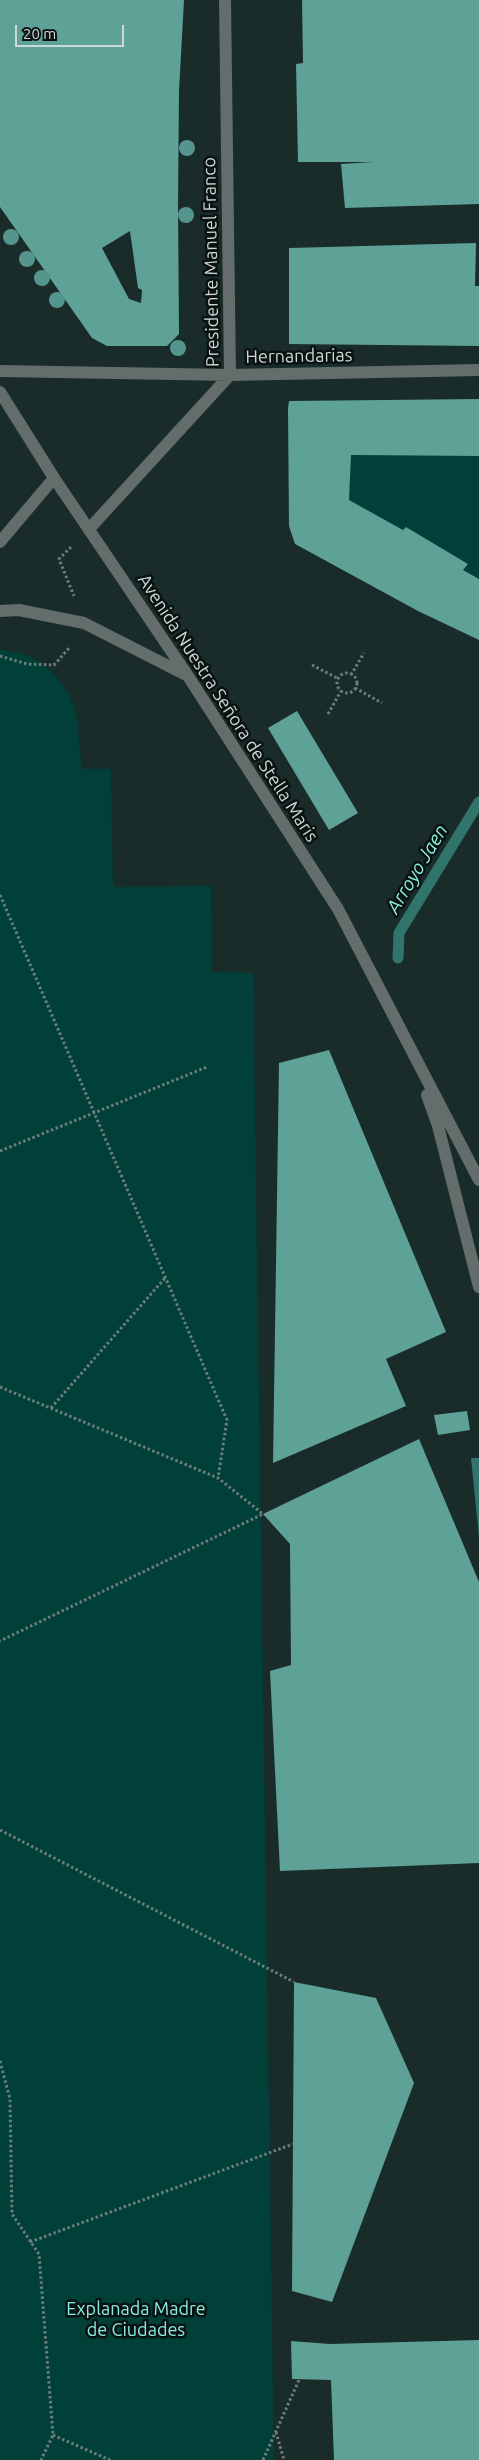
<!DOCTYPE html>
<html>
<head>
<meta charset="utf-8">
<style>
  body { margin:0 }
  #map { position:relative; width:479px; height:2460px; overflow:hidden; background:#192c29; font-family:Ubuntu,sans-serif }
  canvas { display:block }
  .scale { position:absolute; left:15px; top:25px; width:109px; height:22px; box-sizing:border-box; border:2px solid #ccd8d6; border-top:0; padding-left:6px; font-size:15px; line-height:18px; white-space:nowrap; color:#ccd8d6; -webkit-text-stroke:4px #0a1211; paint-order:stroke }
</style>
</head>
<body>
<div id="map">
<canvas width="479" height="2460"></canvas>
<div class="scale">20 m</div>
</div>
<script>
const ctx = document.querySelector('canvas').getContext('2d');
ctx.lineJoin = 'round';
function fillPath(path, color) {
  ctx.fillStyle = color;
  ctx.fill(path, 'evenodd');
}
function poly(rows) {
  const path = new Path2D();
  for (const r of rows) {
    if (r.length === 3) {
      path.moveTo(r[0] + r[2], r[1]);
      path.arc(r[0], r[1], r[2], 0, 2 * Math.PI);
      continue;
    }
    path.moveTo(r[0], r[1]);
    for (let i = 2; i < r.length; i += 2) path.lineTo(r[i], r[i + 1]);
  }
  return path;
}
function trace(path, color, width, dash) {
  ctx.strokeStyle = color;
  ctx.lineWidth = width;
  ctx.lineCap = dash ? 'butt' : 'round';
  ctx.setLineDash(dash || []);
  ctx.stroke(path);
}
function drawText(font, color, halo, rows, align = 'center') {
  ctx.font = font + ' Ubuntu,sans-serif';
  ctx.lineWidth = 5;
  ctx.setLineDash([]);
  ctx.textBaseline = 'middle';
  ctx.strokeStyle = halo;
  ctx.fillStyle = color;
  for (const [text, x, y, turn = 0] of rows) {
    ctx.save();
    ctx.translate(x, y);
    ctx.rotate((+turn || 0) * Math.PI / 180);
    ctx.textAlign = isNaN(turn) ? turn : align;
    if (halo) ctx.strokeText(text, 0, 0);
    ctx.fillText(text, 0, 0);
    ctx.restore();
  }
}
const green = poly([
  [351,455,479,456,479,579,463,570,468,564,462,560,406,528,403,530,349,500],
  [0,649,21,653,40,662,56,676,68,693,76,712,82,769,111,769,113,887,211,886,212,972,253,973,274,2460,0,2460]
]);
const water = poly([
  [471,1458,479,1458,479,1537]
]);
const stream = poly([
  [398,958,399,933,479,802]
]);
const building = poly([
  [0,0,184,0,179,91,178,205,179,334,167,346,107,346,92,338,0,207],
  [130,231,138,288,142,290,141,303,129,299,102,248],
  [302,0,479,0,479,204,345,208,341,164,373,162,298,162,296,64,303,63],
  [476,243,475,286,479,286,479,346,289,344,289,248],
  [479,399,479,456,351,455,349,500,403,530,406,527,468,564,463,570,479,579,479,640,418,611,295,544,289,526,288,408,289,401],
  [297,711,358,813,329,830,268,728],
  [329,1050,446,1332,386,1359,406,1406,273,1463,279,1063],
  [467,1411,470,1430,438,1435,434,1415],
  [419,1439,479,1582,479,1863,280,1871,270,1671,291,1665,290,1544,263,1514],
  [294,1982,376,1998,414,2083,332,2302,292,2291],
  [479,2340,479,2460,334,2460,331,2380,292,2379,291,2341,330,2344]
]);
const path = poly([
  [71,547,59,559,74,596],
  [0,656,27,664,54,665,70,647],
  [312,665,339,679],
  [347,683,10],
  [351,675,364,653],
  [355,688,382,703],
  [328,714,341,691],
  [0,895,227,1420,218,1478],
  [0,1151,207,1067],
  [0,1387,218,1478,263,1514,0,1641],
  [51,1408,165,1278],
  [0,1830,294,1982],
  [0,2061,10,2099,12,2214,39,2254,53,2435,41,2460],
  [30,2242,293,2144],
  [276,2432,284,2460],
  [53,2435,110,2460],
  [263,2460,299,2380]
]);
const minor = poly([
  [0,371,230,375,479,370],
  [0,392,54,478,188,676,338,909,479,1180],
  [89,529,230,375,225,0],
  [0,542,54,478],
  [0,611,19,610,84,623,186,675],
  [427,1095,438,1126,479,1287]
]);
const trees = [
  [187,148],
  [186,215],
  [11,237],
  [27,259],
  [42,278],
  [57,300],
  [178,348]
];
const streetNames = [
  ["Presidente Manuel Franco",211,262,-91],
  ["Hernandarias",299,356,-1],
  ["Avenida Nuestra Señora de Stella Maris",228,708,57]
];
const parkNames = [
  ["Explanada Madre",136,2309],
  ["de Ciudades",136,2330]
];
const waterNames = [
  ["Arroyo Jaen",417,869,-59]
];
fillPath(green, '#004039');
fillPath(water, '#30746b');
trace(stream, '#30746b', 11);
fillPath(building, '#5ea197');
trace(path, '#6d7d7a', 3, [2.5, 2.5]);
trace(minor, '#636d6b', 12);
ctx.fillStyle = '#54968d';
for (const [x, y] of trees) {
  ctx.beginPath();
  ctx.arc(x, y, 8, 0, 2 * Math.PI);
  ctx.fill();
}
drawText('18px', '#ccd8d6', '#0a1211', streetNames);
drawText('18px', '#85eddf', '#0a1211', parkNames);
drawText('italic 19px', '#8af2e4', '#0a1211', waterNames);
</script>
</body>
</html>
